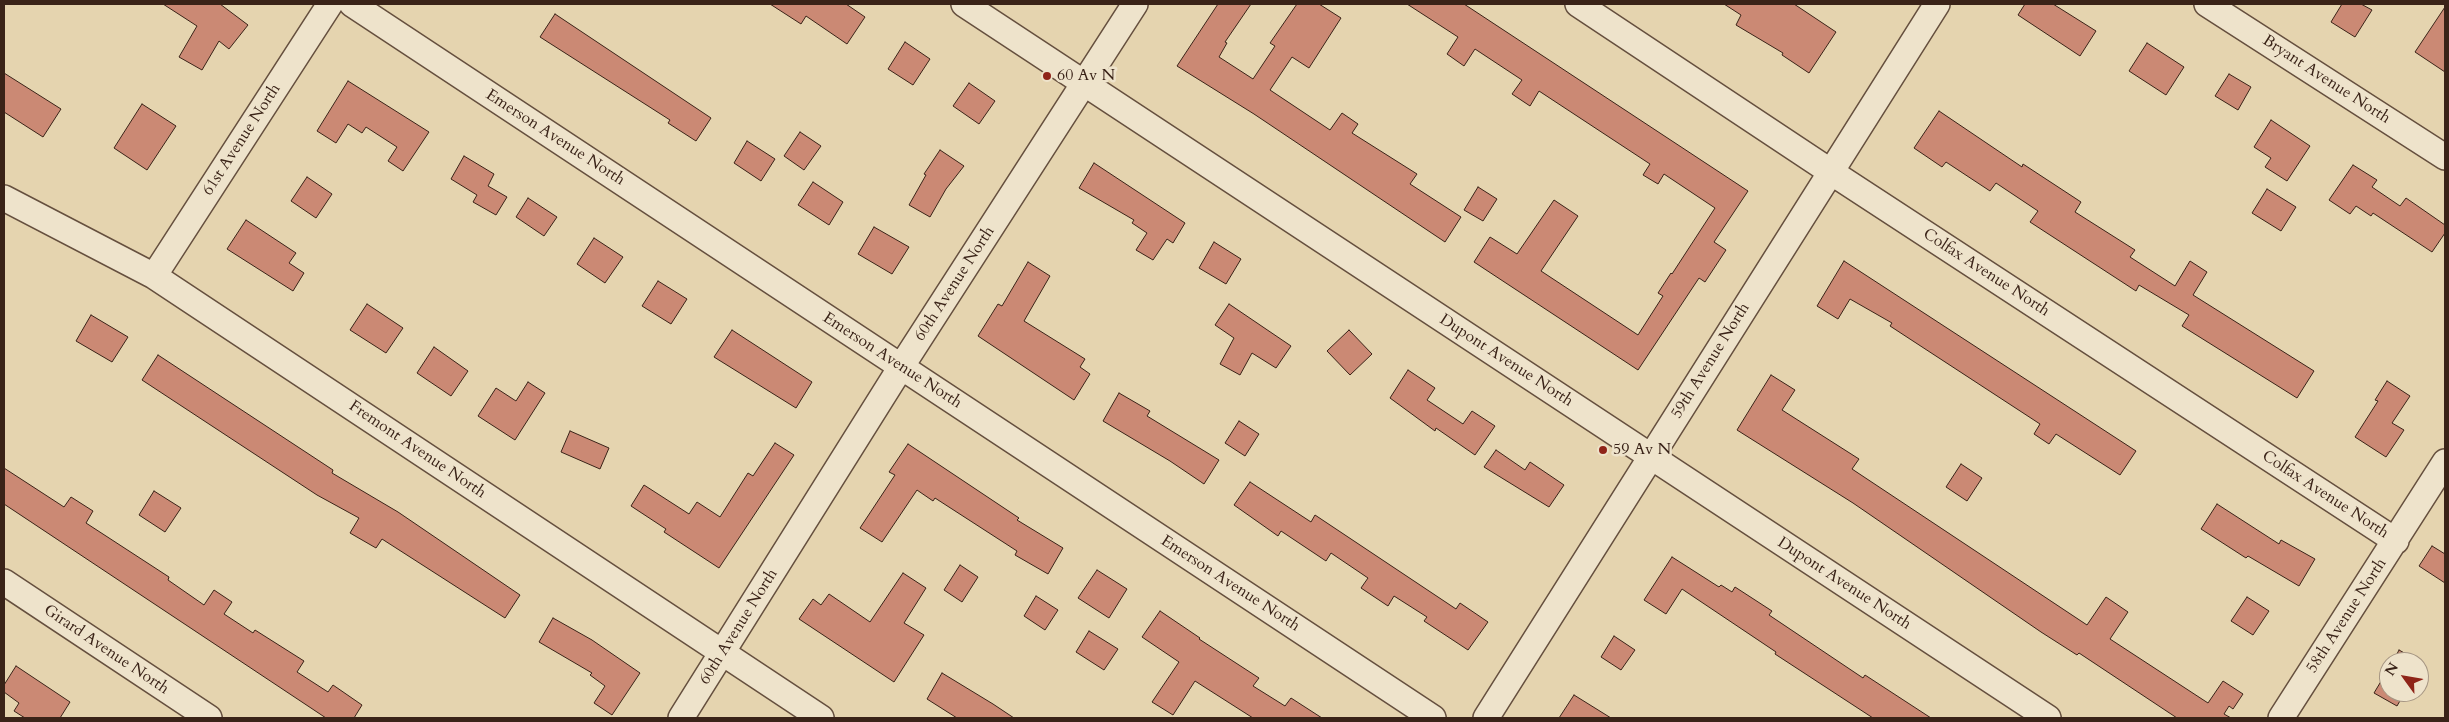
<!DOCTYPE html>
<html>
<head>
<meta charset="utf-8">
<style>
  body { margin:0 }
  #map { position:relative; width:2449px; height:722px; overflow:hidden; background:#e5d4af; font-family:Cardo,serif }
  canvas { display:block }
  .frame { position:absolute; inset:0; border:5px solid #3a2318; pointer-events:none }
  .north { position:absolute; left:2379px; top:652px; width:50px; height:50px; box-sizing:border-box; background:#eee3cb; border:1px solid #a69683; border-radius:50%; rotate:302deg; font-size:14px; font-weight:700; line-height:20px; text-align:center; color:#3a2318 }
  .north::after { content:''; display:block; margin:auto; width:18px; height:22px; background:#8f2418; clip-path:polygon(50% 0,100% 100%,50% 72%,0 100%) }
</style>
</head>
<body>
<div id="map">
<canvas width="2449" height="722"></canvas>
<div class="frame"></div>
<div class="north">N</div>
</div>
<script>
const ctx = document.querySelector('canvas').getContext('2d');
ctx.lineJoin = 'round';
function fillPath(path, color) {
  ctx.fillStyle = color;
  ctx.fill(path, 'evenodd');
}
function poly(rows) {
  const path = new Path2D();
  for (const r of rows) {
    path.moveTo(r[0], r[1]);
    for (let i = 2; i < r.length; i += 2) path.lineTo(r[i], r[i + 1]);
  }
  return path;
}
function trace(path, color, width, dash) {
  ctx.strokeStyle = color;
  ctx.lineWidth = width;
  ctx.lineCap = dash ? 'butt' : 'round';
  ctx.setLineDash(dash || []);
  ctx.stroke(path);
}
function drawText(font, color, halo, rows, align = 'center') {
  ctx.font = font + ' Cardo,serif';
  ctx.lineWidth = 5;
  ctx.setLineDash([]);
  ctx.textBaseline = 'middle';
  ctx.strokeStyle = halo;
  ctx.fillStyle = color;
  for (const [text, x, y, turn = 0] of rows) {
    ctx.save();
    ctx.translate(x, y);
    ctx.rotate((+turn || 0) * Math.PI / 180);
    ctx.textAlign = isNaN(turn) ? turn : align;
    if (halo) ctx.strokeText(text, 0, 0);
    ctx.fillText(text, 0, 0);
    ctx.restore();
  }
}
const building = poly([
  [163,4,220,4,248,25,229,49,219,41,202,70,179,57,197,26,163,4],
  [770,4,846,4,865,17,847,44,806,16,801,24,770,4],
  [1218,4,1251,4,1225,42,1227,43,1219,57,1253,79,1275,46,1270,43,1297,4,1319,4,1341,18,1309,68,1292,57,1270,90,1330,130,1342,113,1358,124,1352,133,1417,174,1410,184,1461,217,1445,242,1254,114,1177,66,1218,4],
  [1407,4,1464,4,1748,191,1714,242,1726,250,1705,282,1699,278,1638,370,1474,262,1490,237,1517,254,1554,200,1578,216,1541,271,1638,335,1663,296,1658,293,1671,273,1672,274,1715,208,1664,174,1658,184,1643,175,1650,164,1539,91,1530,106,1512,94,1522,80,1475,49,1464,66,1447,54,1458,37,1407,4],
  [1724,4,1794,4,1836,32,1809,73,1782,55,1783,53,1736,25,1741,15,1724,4],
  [2025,4,2053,4,2096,31,2080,56,2018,15,2025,4],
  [2342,4,2361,4,2372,10,2355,37,2331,22,2342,4],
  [2445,7,2445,72,2415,52,2445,7],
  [555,14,711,118,696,141,668,123,670,120,540,37,555,14],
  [905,42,930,59,913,85,888,69,905,42],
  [2147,43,2184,67,2166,95,2129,71,2147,43],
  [4,73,61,109,43,137,4,112,4,73],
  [2229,74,2251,87,2238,110,2215,96,2229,74],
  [348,81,429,132,403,171,388,161,397,147,366,127,362,133,348,124,336,143,317,131,348,81],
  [969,83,995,101,979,124,953,106,969,83],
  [142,104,176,126,147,170,114,148,142,104],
  [1939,111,2022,167,2023,164,2081,202,2075,212,2135,250,2130,257,2175,286,2190,261,2207,272,2193,295,2314,371,2297,398,2182,326,2189,315,2139,285,2136,291,2030,222,2038,211,1996,183,1990,191,1946,162,1942,167,1914,148,1939,111],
  [2271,120,2310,146,2287,181,2265,167,2271,158,2254,147,2271,120],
  [800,132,821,146,804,170,784,156,800,132],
  [747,141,775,159,761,181,734,163,747,141],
  [940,150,964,166,946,189,930,217,909,205,926,175,924,174,940,150],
  [464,156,494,174,488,186,507,197,496,215,473,202,477,195,451,179,464,156],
  [1094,163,1185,223,1173,243,1167,239,1153,260,1136,250,1147,233,1132,223,1134,220,1079,188,1094,163],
  [2353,165,2377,180,2372,187,2400,206,2406,198,2445,225,2445,233,2432,252,2373,213,2371,216,2356,206,2350,214,2329,200,2353,165],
  [307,177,332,194,316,218,291,201,307,177],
  [813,182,843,202,829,225,798,205,813,182],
  [1478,187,1497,199,1483,221,1464,210,1478,187],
  [2267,189,2296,207,2281,231,2252,213,2267,189],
  [528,198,557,217,544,236,516,217,528,198],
  [246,220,296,253,289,263,304,273,293,291,227,249,246,220],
  [874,227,909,247,892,274,858,254,874,227],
  [594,238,623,257,605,283,577,264,594,238],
  [1214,242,1241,259,1226,284,1199,268,1214,242],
  [1844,261,2136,451,2120,475,2056,434,2049,444,2034,434,2040,424,1890,326,1892,323,1850,299,1838,319,1817,306,1844,261],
  [1028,262,1050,276,1024,321,1085,359,1080,367,1090,374,1074,400,978,336,998,304,1002,306,1028,262],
  [658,281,687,299,671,324,642,306,658,281],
  [367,304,403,328,386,353,350,330,367,304],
  [1229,304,1291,346,1276,368,1252,353,1240,375,1220,364,1234,338,1215,325,1229,304],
  [91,315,128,337,112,362,76,341,91,315],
  [732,330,812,382,796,408,714,357,732,330],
  [1349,330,1372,354,1350,375,1327,351,1349,330],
  [434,347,468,371,451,396,417,373,434,347],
  [158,355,333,470,332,473,398,512,520,595,505,618,382,539,376,548,350,533,359,518,317,495,142,380,158,355],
  [1408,370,1435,388,1427,400,1463,424,1472,411,1495,426,1475,455,1436,428,1435,431,1390,398,1408,370],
  [1771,375,1795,390,1782,410,1859,459,1852,469,2087,625,2106,597,2128,612,2110,639,2208,703,2223,681,2243,694,2233,709,2229,706,2224,714,2231,718,2177,718,2079,653,2077,655,2041,632,1853,503,1737,430,1771,375],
  [2387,381,2410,396,2392,423,2404,430,2386,457,2355,437,2378,401,2375,400,2387,381],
  [528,382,545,393,515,440,478,416,496,388,516,401,528,382],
  [1119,393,1150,411,1147,416,1219,460,1204,484,1170,461,1103,421,1119,393],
  [1239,421,1259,434,1245,456,1225,443,1239,421],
  [570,431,609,448,600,469,561,452,570,431],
  [775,443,794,455,719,568,664,532,666,529,631,506,644,485,689,514,697,502,720,517,748,473,753,476,775,443],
  [908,444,1019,518,1017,520,1063,548,1048,574,1015,555,1017,551,935,498,933,501,917,490,882,542,860,528,895,475,889,472,908,444],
  [1496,450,1525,470,1530,462,1564,485,1549,507,1484,467,1496,450],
  [1961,464,1982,478,1967,501,1946,487,1961,464],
  [4,468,64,507,71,497,93,511,86,523,169,577,168,580,204,605,214,590,232,602,224,614,253,633,255,630,304,661,297,672,328,692,333,685,362,705,354,718,326,718,4,504,4,468],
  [1250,482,1311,522,1315,515,1456,609,1460,603,1488,622,1468,650,1424,621,1427,617,1394,596,1388,606,1361,588,1368,578,1331,553,1326,561,1281,531,1278,536,1234,505,1250,482],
  [154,491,181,508,165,532,139,515,154,491],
  [2217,504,2279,544,2281,540,2315,559,2299,586,2248,556,2246,558,2201,529,2217,504],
  [2432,546,2445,554,2445,583,2419,566,2432,546],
  [1672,557,1719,587,1721,585,1732,592,1735,587,1772,611,1769,615,1863,678,1865,675,1931,718,1873,718,1775,654,1776,652,1682,589,1666,614,1644,600,1672,557],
  [960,565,978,577,962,602,944,590,960,565],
  [1097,570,1127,589,1109,618,1078,598,1097,570],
  [903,573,926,588,904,623,924,635,894,682,799,619,813,599,821,605,829,594,870,622,903,573],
  [1036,596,1058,610,1045,630,1024,616,1036,596],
  [2247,597,2269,611,2253,635,2231,621,2247,597],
  [1160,611,1200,638,1199,639,1259,678,1253,686,1285,706,1291,698,1322,718,1253,718,1195,681,1173,715,1152,702,1179,662,1142,637,1160,611],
  [553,618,592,640,640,673,612,715,594,703,605,686,590,675,592,673,539,642,553,618],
  [1089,631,1118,649,1104,670,1076,652,1089,631],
  [1614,636,1635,650,1621,670,1601,657,1614,636],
  [2399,650,2422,663,2419,669,2419,662,2393,662,2399,650],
  [16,666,70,702,60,718,25,718,14,711,19,703,4,692,4,685,16,666],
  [2389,668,2389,692,2405,692,2397,706,2374,693,2389,668],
  [942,673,993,704,1014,718,957,718,927,699,942,673],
  [1574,695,1611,718,1559,718,1574,695]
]);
const minor = poly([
  [352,4,1433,718],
  [964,4,2048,718],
  [1578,4,1831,172,2396,541],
  [2207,4,2445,157],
  [4,198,154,276,821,718],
  [154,276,330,4],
  [4,582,209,718],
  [681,718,901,367,1135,4],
  [1486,718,1937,4],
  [2281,718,2445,462]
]);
const markers = [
  [1047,76,5,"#8f2418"],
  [1603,450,5,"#8f2418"]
];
const poiNames = [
  ["60 Av N",1057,76],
  ["59 Av N",1613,450]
];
const streetNames = [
  ["Bryant Avenue North",2326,80,33],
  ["Emerson Avenue North",555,138,33],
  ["61st Avenue North",242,140,-57],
  ["Colfax Avenue North",1986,273,33],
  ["60th Avenue North",955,284,-57],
  ["Emerson Avenue North",892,361,33],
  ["Dupont Avenue North",1506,361,33],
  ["59th Avenue North",1711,361,-58],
  ["Fremont Avenue North",417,450,34],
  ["Colfax Avenue North",2325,495,33],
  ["Emerson Avenue North",1230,584,33],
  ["Dupont Avenue North",1844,584,33],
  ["58th Avenue North",2347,616,-57],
  ["60th Avenue North",739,627,-58],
  ["Girard Avenue North",106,650,34]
];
fillPath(building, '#cb8974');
trace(building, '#3a2318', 1);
trace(minor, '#654f3e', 28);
trace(minor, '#eee3cb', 25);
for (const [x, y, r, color] of markers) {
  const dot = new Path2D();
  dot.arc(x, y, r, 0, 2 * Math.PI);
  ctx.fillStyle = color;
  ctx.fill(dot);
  trace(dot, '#eee3cb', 2);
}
drawText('16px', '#3a2318', '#eee3cb', poiNames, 'left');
drawText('16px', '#3a2318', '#eee3cb', streetNames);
</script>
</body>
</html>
